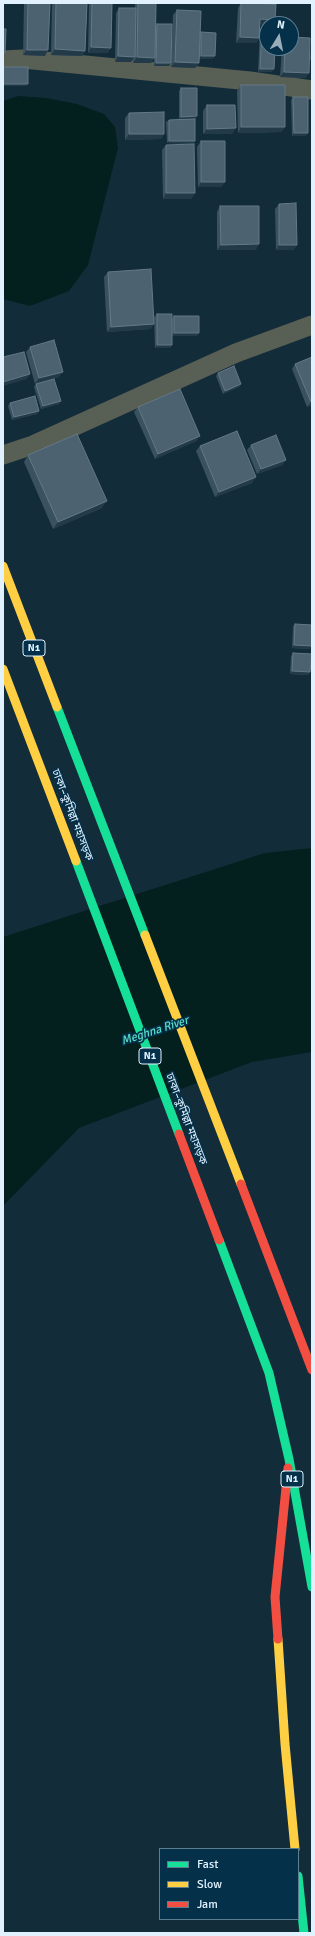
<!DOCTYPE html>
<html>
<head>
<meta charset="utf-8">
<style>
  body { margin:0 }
  #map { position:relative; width:315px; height:1936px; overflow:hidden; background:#132c3a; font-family:Signika,sans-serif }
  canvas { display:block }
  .frame { position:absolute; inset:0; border:4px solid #e1f2fe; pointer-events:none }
  .legend { position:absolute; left:159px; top:1848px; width:140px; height:72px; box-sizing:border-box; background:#043049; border:1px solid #5c7e91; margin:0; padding:5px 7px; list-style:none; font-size:12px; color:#e1f2fe }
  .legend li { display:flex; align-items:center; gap:8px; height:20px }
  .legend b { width:20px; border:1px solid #5c7e91 }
  .north { position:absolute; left:259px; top:16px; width:40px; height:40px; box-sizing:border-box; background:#043049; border:1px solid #5c7e91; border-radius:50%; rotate:10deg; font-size:11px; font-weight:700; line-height:16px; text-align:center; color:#e1f2fe }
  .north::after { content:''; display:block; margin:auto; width:14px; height:18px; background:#99adb9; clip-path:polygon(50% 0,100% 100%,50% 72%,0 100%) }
</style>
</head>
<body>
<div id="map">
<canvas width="315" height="1936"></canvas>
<div class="frame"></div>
<ul class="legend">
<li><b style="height:5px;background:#16e098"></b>Fast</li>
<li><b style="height:5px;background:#ffcf43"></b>Slow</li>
<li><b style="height:5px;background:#f24e42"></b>Jam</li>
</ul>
<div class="north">N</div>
</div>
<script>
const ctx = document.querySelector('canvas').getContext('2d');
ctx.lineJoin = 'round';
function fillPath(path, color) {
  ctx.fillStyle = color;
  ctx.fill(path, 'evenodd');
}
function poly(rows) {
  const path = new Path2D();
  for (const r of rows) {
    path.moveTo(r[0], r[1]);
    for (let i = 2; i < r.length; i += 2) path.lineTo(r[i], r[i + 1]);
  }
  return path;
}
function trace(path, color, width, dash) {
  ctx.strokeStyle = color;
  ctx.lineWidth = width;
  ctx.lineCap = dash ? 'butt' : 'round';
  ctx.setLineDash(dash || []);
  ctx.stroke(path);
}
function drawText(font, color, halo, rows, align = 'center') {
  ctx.font = font + ' Signika,"Noto Sans Bengali",sans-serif';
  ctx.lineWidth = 3.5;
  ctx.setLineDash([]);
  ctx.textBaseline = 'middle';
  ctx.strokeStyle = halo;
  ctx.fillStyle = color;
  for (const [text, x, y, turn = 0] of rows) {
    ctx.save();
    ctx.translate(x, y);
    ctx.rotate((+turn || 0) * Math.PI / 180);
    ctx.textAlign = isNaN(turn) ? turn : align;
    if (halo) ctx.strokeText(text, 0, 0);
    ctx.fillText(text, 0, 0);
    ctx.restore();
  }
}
const water = poly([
  [18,96,46,98,77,104,104,114,115,127,118,148,88,265,69,291,30,306,3,299,3,101],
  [312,848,312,1052,252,1062,79,1128,3,1206,3,937,265,853]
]);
const street = poly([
  [3,60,23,59,250,81,312,90],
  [3,455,33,445,236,353,312,325]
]);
const fast = poly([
  [57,707,145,935],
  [76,861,179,1134],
  [219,1240,269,1373,289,1459,312,1587],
  [298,1876,304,1933]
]);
const slow = poly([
  [3,566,57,707],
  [3,669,76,861],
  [145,935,241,1184],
  [278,1639,285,1744,295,1849]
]);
const jam = poly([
  [179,1134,219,1240],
  [241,1184,312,1370],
  [278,1639,275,1597,288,1468]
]);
const wall = poly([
  [24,3,50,3,45,56,23,55],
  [53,3,87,3,85,51,82,56,51,55,52,4],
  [89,3,112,3,111,48,107,53,88,53],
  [135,3,156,3,156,26,157,24,171,63,169,66,154,66,154,58,151,63,133,63,133,58,131,62,115,62,116,13,119,8,135,8],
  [241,3,267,24,267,25,260,24,259,38,256,43,236,43,238,8],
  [177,10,200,34,201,32,213,59,199,59,199,63,195,68,171,67,173,15],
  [262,27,272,72,258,72,260,30],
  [312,32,312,60,310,60],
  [282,48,291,48,309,73,305,78,280,77],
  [241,85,285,127,281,132,238,133,237,91],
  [181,88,195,119,195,141,193,144,167,143,166,122,169,120,179,119,179,91],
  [293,97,306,136,292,136,291,100],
  [207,105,232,134,203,134,203,111],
  [129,113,164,134,161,139,125,140,125,118],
  [201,141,225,182,221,187,198,187,197,147],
  [166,145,195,193,191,199,163,199,162,150],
  [279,204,297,245,293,250,276,250,275,209],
  [220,206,256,250,217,250,217,212],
  [108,272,154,324,150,329,107,332,104,277],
  [157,314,172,345,170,348,155,348,154,317],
  [174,316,197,336,172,336,172,319],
  [30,347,59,377,35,384,26,352],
  [312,357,312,405,307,407,292,369,295,364],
  [218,373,241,384,239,387,223,394,216,376],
  [36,384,61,401,59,404,41,409,34,387],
  [10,403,39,411,37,414,12,420,8,406],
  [138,407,200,436,196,441,155,459,134,412],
  [251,445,286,460,282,465,257,474,247,450],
  [200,446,252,483,215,497,196,451],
  [28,455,102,508,53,529,24,462],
  [295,624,310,649,292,648,293,626],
  [293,653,310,672,308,675,290,674,291,656]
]);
const shadedWall = poly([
  [260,19,275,20,272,24,267,24,267,25,256,24],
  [240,37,259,38,256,43,236,43],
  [91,47,111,48,107,53,88,53],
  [55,49,85,51,82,56,51,55],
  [27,50,48,50,45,56,23,55],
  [118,56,135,57,131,62,115,62],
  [201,56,215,56,213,59,199,59],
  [137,57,155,58,151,63,133,63],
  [175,62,199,63,195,68,171,67],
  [156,63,171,63,169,66,154,66],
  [260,69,274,69,272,72,258,72],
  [284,72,309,73,305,78,280,77],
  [3,84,28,84,26,86,3,86],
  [197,116,195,119,179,120,181,117],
  [241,127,285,127,281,132,238,133],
  [236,128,232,134,203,134,207,129],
  [294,133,308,133,306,136,292,136],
  [129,134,164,134,161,139,125,140],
  [169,141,195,141,193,144,167,143],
  [201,182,225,182,221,187,198,187],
  [166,193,195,193,191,199,163,199],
  [259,244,256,250,217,250,221,245],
  [279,245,297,245,293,250,276,250],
  [154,324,150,329,107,332,111,327],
  [174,333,199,333,197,336,172,336],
  [157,345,172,345,170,348,155,348],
  [63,372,59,377,35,384,39,378],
  [30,374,27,379,3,386,3,382],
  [241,384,239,387,223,394,225,391],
  [61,401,59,404,41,409,43,406],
  [312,401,312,405,307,407,311,402],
  [39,411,37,414,12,420,14,417],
  [200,436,196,441,155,459,158,454],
  [286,460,282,465,257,474,261,469],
  [256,477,252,483,215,497,219,492],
  [107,501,102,508,53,529,58,522],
  [294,645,312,646,310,649,292,648],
  [292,671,310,672,308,675,290,674]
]);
const building = poly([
  [28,3,50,3,48,50,27,50,28,3],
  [56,3,87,3,85,51,55,49,56,3],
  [92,3,112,3,111,48,91,47,92,3],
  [138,3,156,3,155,58,137,57,138,3],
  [241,3,276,4,275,20,260,19,259,38,240,37,241,3],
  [119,8,136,8,135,57,118,56,119,8],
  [177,10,201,11,199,63,175,62,177,10],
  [157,24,172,24,171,63,156,63,157,24],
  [262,27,267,28,267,48,275,48,274,69,260,69,262,27],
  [3,29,6,29,5,53,3,53,3,29],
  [201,32,216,33,215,56,201,56,201,32],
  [291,37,310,38,309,73,284,72,285,48,291,48,291,37],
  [3,67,28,67,28,84,3,84,3,67],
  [241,85,285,85,285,127,241,127,241,85],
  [181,88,197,88,197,116,181,117,181,88],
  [293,97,308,97,308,133,294,133,293,97],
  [207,105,235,105,236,128,207,129,207,105],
  [164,112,164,134,129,134,129,113,164,112],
  [195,119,195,141,169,141,169,120,195,119],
  [201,141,225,141,225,182,201,182,201,141],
  [194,144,195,193,166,193,166,145,194,144],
  [296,203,297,245,279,245,279,204,296,203],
  [220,206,259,206,259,244,221,245,220,206],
  [151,269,154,324,111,327,108,272,151,269],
  [157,314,172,314,172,345,157,345,157,314],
  [174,316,199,316,199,333,174,333,174,316],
  [54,340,63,372,39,378,30,347,54,340],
  [24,352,30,374,3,382,3,357,24,352],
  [312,357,312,401,311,402,295,364,312,357],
  [234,366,241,384,225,391,218,373,234,366],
  [54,379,61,401,43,406,36,384,54,379],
  [180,389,200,436,158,454,138,407,180,389],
  [35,396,39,411,14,417,10,403,35,396],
  [237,431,256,477,219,492,200,446,237,431],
  [77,434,107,501,58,522,28,455,77,434],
  [276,435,286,460,261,469,251,445,276,435],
  [295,624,312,625,312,646,294,645,295,624],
  [293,653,312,654,310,672,292,671,293,653]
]);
const shields = [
  [34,648,22],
  [150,1056,22],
  [292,1479,22]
];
const shieldNames = [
  ["N1",34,648],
  ["N1",150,1056],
  ["N1",292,1479]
];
const streetNames = [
  ["ঢাকা–কুমিল্লা মহাসড়ক",72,815,69],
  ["ঢাকা–কুমিল্লা মহাসড়ক",186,1119,69]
];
const waterNames = [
  ["Meghna River",155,1031,-18]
];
fillPath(water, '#04201e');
trace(street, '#585f54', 19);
trace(fast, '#16e098', 9);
trace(slow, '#ffcf43', 9);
trace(jam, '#f24e42', 9);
fillPath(wall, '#3a515f');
fillPath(shadedWall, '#233b49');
fillPath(building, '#4c6270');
trace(building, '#637986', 1);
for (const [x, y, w] of shields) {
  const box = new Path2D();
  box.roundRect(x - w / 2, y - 8, w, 16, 3);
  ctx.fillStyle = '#043049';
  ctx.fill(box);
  trace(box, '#e1f2fe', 1);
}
drawText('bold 10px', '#e1f2fe', null, shieldNames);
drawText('11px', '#e1f2fe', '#043049', streetNames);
drawText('italic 12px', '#59dfc9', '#043049', waterNames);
</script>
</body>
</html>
